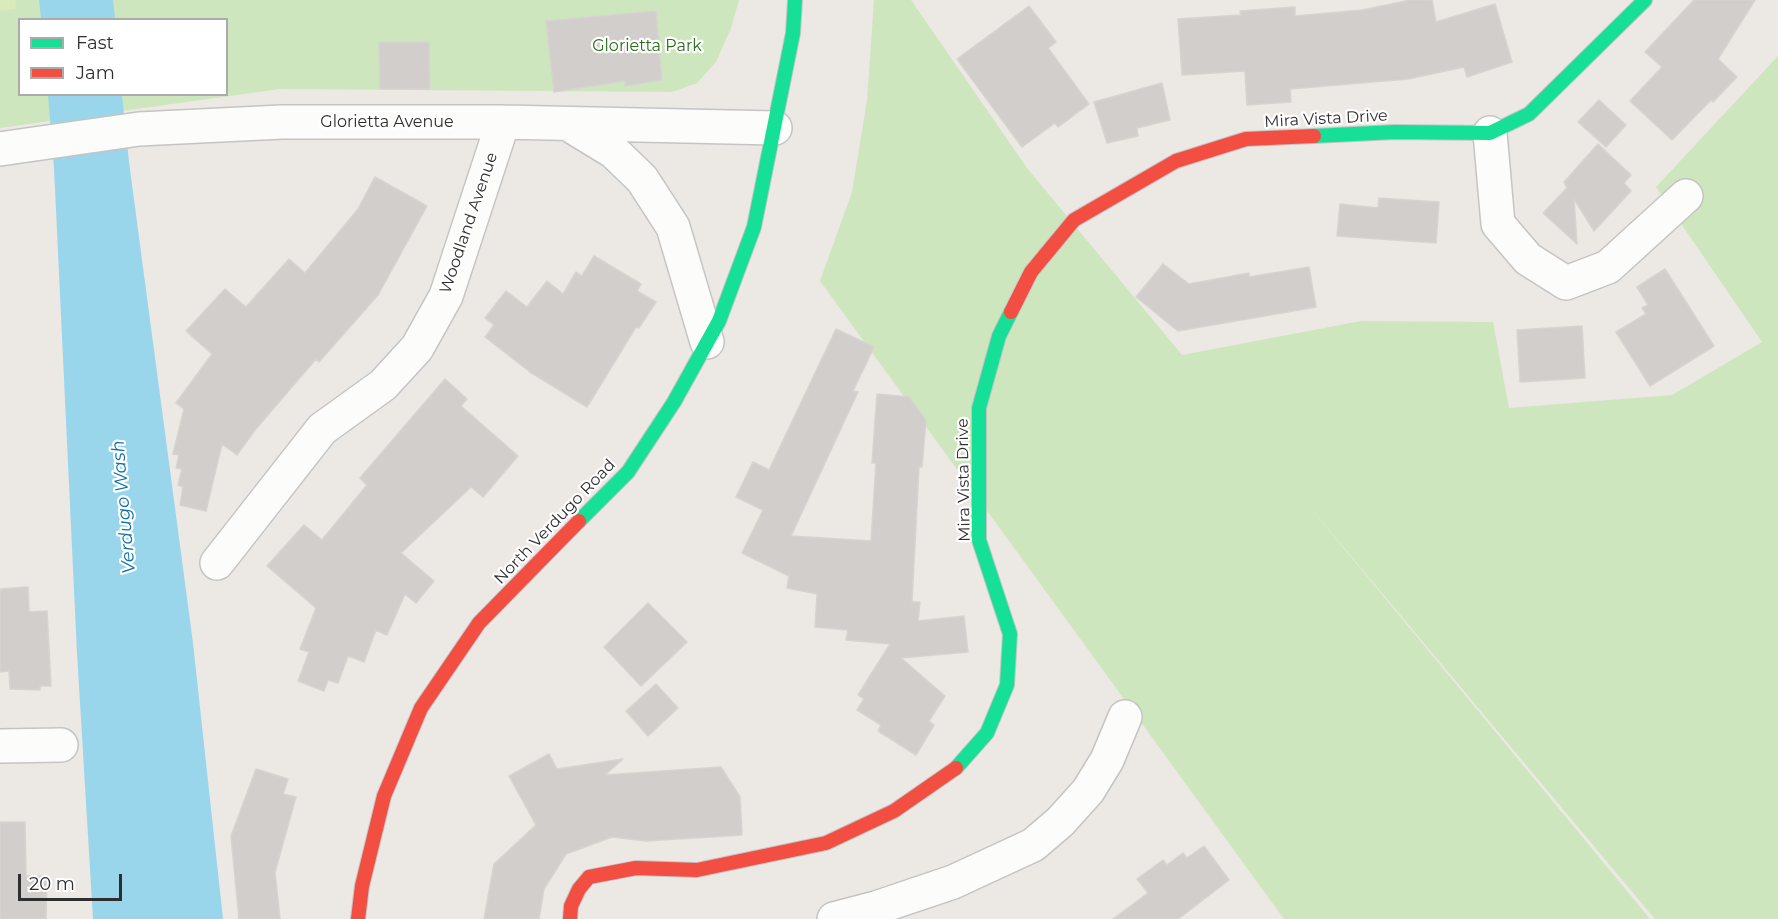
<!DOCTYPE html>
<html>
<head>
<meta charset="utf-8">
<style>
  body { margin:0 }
  #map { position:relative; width:1778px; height:919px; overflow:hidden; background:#ece8e4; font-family:Montserrat,sans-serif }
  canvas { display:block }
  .legend { position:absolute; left:18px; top:18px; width:210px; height:78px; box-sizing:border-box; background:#fff; border:2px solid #ababab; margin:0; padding:8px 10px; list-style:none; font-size:18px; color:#2e2e2e }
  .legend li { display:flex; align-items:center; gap:12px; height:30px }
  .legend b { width:30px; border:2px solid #ababab }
  .scale { position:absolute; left:18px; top:874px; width:104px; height:27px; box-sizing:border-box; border:3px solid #2e2e2e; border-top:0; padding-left:8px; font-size:18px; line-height:21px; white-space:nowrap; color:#2e2e2e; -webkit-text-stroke:4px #fff; paint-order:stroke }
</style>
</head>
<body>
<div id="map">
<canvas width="1778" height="919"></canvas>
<ul class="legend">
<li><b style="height:8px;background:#16e098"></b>Fast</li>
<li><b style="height:8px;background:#f24e42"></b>Jam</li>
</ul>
<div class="scale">20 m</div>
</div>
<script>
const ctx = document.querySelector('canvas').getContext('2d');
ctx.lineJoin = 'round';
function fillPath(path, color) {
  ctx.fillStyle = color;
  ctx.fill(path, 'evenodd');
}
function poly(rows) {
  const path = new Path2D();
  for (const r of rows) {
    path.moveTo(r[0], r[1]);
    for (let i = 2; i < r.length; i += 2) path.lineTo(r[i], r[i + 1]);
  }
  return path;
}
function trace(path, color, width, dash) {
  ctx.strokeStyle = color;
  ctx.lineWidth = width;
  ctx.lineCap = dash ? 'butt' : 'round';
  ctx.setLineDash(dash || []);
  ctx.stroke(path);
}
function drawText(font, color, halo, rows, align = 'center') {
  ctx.font = font + ' Montserrat,sans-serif';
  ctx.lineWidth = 4.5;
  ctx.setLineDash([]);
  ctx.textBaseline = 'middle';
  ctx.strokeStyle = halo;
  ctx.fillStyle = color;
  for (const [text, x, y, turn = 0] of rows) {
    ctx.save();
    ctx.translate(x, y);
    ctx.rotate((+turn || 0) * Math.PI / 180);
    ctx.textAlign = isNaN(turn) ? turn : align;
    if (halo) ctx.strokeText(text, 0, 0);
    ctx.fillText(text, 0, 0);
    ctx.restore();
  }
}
const green = poly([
  [0,0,739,0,731,28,716,62,697,83,672,92,280,89,0,128],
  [20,20,226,20,226,94,20,94],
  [874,0,911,0,1027,168,1182,355,1361,321,1493,322,1509,408,1672,395,1762,342,1656,187,1778,56,1778,919,1655,919,1299,494,1650,919,1284,919,820,281,852,192,867,100]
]);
const pitch = poly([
  [0,0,15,0,16,9,0,11]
]);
const water = poly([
  [39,0,113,0,115,19,41,19],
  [48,95,122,95,129,162,193,643,223,919,93,919,77,653,54,168]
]);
const building = poly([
  [1410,0,1432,0,1436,22,1495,4,1512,62,1467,77,1464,67,1408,79,1290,89,1291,102,1247,105,1245,71,1182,75,1178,19,1241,15,1240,11,1295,7,1295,16,1362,10,1410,0],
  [1694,0,1755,0,1718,59,1737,77,1713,102,1711,100,1672,140,1630,101,1662,67,1645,52,1694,0],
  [1029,6,1056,42,1048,48,1089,104,1058,127,1055,123,1022,147,957,59,1029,6],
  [656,11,662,80,625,86,625,81,554,92,546,21,656,11],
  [379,42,429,42,430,89,380,89,379,42],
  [1162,83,1170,120,1137,128,1138,136,1107,143,1094,102,1162,83],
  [1599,100,1626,125,1606,147,1578,122,1599,100],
  [1598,144,1631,175,1624,183,1631,191,1594,231,1574,199,1577,244,1543,213,1567,188,1564,182,1598,144],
  [375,177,427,206,378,295,319,362,316,359,255,430,237,455,222,444,206,511,180,505,183,487,178,485,182,469,176,468,179,455,173,454,184,409,176,403,212,354,186,331,225,289,246,307,289,259,305,273,358,209,375,177],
  [1379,198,1439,202,1436,243,1337,236,1340,204,1378,208,1379,198],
  [594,256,641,284,637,291,656,302,639,328,636,327,587,407,530,372,485,337,494,325,485,318,506,291,527,307,547,281,563,294,576,272,582,276,594,256],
  [1163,264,1189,284,1249,273,1249,277,1309,267,1316,307,1178,331,1136,297,1163,264],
  [1665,269,1714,346,1650,386,1616,332,1646,314,1642,308,1648,305,1637,287,1665,269],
  [1582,326,1585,378,1520,382,1517,330,1582,326],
  [836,329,874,347,853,391,858,392,791,536,871,541,876,463,872,463,877,394,909,397,926,420,922,467,919,467,912,602,920,602,918,621,964,616,968,652,901,658,945,696,929,721,934,725,916,755,878,731,881,725,857,710,864,699,858,695,890,644,846,640,848,630,815,627,817,594,787,588,789,576,742,553,763,510,736,497,753,462,769,470,836,329],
  [445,379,467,399,461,406,518,456,483,497,471,487,401,553,434,581,416,603,405,594,387,635,376,630,364,662,348,656,338,683,328,680,324,691,298,681,309,652,300,649,316,608,267,566,304,525,322,540,367,485,360,478,445,379],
  [28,587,29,612,47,611,51,686,40,686,40,690,10,689,9,671,0,672,0,589,28,587],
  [648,603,687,642,641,686,604,647,648,603],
  [656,684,678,708,648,736,626,711,656,684],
  [549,754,557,769,623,759,605,775,721,767,740,797,742,835,646,841,612,837,566,854,544,889,539,919,484,919,494,864,536,825,509,776,549,754],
  [256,769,288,779,283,794,296,797,275,872,280,919,239,919,231,836,256,769],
  [0,822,25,822,26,876,47,876,46,919,0,919,0,822],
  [1204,846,1229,880,1178,919,1113,919,1148,893,1137,879,1163,860,1167,865,1183,853,1187,858,1204,846]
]);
const street = poly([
  [568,124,614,152,642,179,673,227,707,342],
  [1490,133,1498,224,1528,259,1566,283,1608,267,1686,196],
  [0,149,139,129,282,122,503,122,775,128],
  [217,563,322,429,383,385,417,348,446,296,503,122],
  [0,746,61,745],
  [834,919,876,908,953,882,1033,845,1060,822,1088,791,1107,760,1125,717]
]);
const fast = poly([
  [1314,136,1395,132,1490,133,1529,114,1645,0],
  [579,521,628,472,674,402,719,321,754,227,793,33,795,0],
  [956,768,987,733,1007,685,1010,634,979,540,979,408,999,336,1011,312]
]);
const jam = poly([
  [1011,312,1031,272,1074,220,1176,161,1246,139,1314,136],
  [358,919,362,886,384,796,421,708,479,623,579,521],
  [570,919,571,906,579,889,589,877,636,868,697,870,826,843,894,811,956,768]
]);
const parkNames = [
  ["Glorietta Park",647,46]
];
const streetNames = [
  ["Mira Vista Drive",1326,119,-3],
  ["Glorietta Avenue",387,122],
  ["Woodland Avenue",469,223,-71],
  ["Mira Vista Drive",964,480,-91],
  ["North Verdugo Road",555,522,-46]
];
const waterNames = [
  ["Verdugo Wash",124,507,-95]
];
fillPath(green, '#cee6be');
fillPath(pitch, '#d9eabb');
fillPath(water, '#99d6ec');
fillPath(building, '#d1cecb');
trace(building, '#d7d4d0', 1.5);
trace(street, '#c5c4c5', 36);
trace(fast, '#c5c4c5', 16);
trace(jam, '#c5c4c5', 16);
trace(street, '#fcfcfb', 33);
trace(fast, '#16e098', 14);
trace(jam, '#f24e42', 14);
drawText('16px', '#2c6e1b', '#fff', parkNames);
drawText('16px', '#2e2e2e', '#fff', streetNames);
drawText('italic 18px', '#0d6fa3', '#fff', waterNames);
</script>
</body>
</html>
